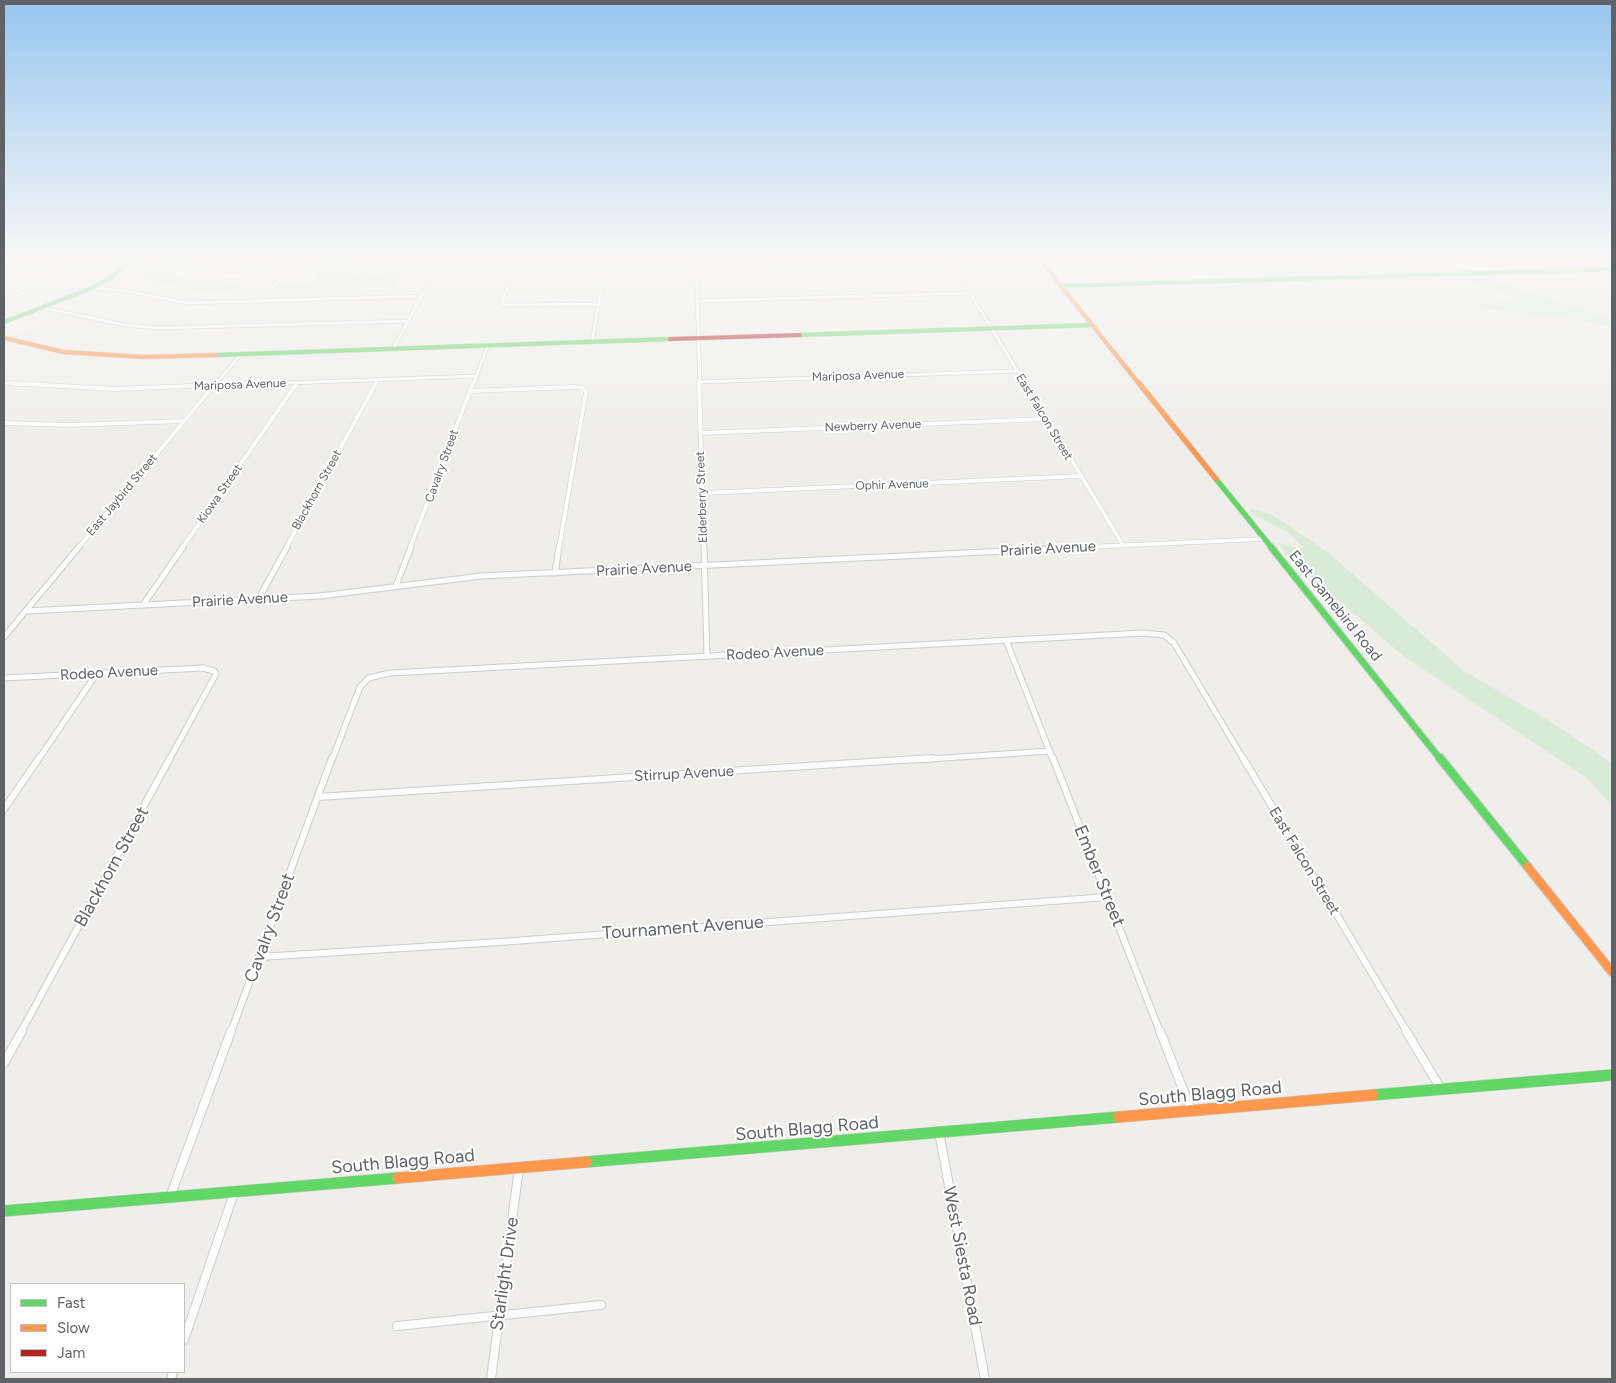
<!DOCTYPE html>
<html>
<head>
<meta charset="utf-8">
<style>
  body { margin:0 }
  #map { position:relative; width:1616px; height:1383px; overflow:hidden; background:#efeeea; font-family:Figtree,sans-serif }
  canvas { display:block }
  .frame { position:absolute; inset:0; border:5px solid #5f6368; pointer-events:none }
  .legend { position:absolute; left:10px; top:1283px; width:175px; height:90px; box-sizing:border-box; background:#fff; border:1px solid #bfc1c3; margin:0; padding:6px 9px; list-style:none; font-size:15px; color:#5f6368 }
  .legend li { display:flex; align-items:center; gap:10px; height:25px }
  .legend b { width:25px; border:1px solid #bfc1c3 }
</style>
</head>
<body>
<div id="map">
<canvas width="1616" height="1383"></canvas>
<div class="frame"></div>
<ul class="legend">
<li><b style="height:6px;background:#63d668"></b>Fast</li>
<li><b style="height:6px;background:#ff974d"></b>Slow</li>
<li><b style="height:6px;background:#b3261e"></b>Jam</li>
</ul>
</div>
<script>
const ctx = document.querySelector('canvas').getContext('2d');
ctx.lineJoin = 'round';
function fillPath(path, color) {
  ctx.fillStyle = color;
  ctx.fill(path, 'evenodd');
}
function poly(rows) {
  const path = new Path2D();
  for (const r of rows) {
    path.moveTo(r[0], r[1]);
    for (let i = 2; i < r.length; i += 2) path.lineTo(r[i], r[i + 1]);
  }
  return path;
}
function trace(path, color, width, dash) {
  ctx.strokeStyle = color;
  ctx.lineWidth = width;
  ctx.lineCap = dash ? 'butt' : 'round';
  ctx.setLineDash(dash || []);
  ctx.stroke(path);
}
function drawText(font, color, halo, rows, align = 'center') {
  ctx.font = font + ' Figtree,sans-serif';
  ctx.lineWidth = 4;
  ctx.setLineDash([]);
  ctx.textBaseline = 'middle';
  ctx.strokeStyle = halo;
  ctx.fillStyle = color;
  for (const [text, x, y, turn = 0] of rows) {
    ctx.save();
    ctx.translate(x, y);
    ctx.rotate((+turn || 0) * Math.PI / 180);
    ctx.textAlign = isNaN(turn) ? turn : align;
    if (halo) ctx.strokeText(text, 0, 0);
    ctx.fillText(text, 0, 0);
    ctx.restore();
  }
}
const commercial = poly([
  [1403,257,1525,257,1486,259,1506,271,1433,273,1427,272],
  [1100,276,1107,283,1065,284,1059,277],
  [16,320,40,325,10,336,4,335,4,324]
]);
const green = poly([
  [168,257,193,257,174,275,190,279,242,283,236,290,276,289,281,283,312,282,330,257,356,257,345,272,349,274,401,273,394,287,203,292,142,279],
  [1455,277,1475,277,1492,280,1581,309,1612,321,1612,327,1562,317,1489,309,1476,303,1513,307,1475,298,1528,305,1491,287,1473,284,1473,282],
  [1250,509,1271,514,1326,551,1464,671,1548,720,1612,763,1612,806,1587,778,1406,658,1287,557,1279,543,1305,550,1289,533,1254,515]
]);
const streetFar4 = poly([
  [519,257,501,305,599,304],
  [696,257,700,385],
  [1128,257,1154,283],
  [1218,257,1246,280],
  [1309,257,1337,278],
  [1399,257,1428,275],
  [1488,257,1516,272],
  [1577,257,1612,274],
  [376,264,381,257],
  [9,267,61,265],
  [4,270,23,257],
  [209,270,287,272],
  [696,270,942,263,953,265,1026,385],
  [92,288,119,290,188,303,422,296],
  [4,296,38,282,73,257],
  [261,301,300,257],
  [697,301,970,293],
  [44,308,125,325,159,328,408,321],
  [592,342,607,257],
  [393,349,443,257],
  [699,382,1017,371],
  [4,383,25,385],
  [215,385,241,354],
  [233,385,476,376],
  [296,385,297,383],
  [375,385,378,380],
  [473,385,488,345]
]);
const streetFar3 = poly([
  [10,383,114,389,268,383],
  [699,383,704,548],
  [1025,383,1123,545],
  [470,391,574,387,583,388,586,392,559,548],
  [4,423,68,425,184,421],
  [701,433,1046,419],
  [702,493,1081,476],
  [78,548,216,383],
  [182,548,297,383],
  [286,548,376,383],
  [410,548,473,383],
  [1065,548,1263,539]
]);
const streetFar2 = poly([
  [704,547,707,656],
  [555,573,559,547],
  [396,586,411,547],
  [258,600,287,547],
  [143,605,183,547],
  [26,611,320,596,481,576,1091,547],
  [4,637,79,547],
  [1006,640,1053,760],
  [4,678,203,668,214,671,216,674,169,760],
  [38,760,97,673],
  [332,760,360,687,369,678,390,673,1143,633,1164,635,1174,643,1244,760],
  [914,760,1050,751]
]);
const streetFar1 = poly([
  [1053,758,1160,1032],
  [1243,758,1407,1032],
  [318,797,933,758],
  [4,809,39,758],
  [259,957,500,942,1107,897],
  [21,1032,170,758],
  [231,1032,332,758]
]);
const street = poly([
  [1160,1031,1191,1110],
  [1406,1031,1441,1089],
  [4,1063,22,1031],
  [939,1132,985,1379],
  [170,1197,231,1031],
  [397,1326,601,1305],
  [184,1340,234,1193],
  [171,1379,173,1372],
  [491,1379,519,1168]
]);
const fastFar4 = poly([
  [1060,286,1612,269],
  [4,322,92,288,111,277,136,257],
  [800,335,1092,325],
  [217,355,670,339]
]);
const fastFar3 = poly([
  [1216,479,1272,548]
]);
const fastFar2 = poly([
  [1271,547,1441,760]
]);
const fastFar1 = poly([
  [1440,758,1527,866]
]);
const fast = poly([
  [1373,1095,1612,1075],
  [586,1162,1119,1117],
  [4,1211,398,1178]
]);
const slowFar3 = poly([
  [1038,257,1140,385],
  [4,338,64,352,143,357,217,355]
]);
const slowFar2 = poly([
  [1139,383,1216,479]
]);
const slowFar1 = poly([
  [1527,866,1612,972]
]);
const slow = poly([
  [1119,1117,1373,1095],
  [398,1178,586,1162]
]);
const jam = poly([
  [670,339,800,335]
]);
const farStreetnames = [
  ["Mariposa Avenue",858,376,-2],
  ["Mariposa Avenue",240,385,-2],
  ["East Falcon Street",1044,417,59],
  ["Newberry Avenue",873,426,-2],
  ["Cavalry Street",442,466,-70],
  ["Ophir Avenue",892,485,-2],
  ["Blackhorn Street",317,490,-61],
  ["Kiowa Street",220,494,-55],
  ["East Jaybird Street",122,495,-50],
  ["Elderberry Street",702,497,-92]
];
const streetNames = [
  ["Prairie Avenue",1048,549,-3],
  ["Prairie Avenue",644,569,-3],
  ["Prairie Avenue",240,600,-3],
  ["East Gamebird Road",1335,606,51],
  ["Rodeo Avenue",775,653,-3],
  ["Rodeo Avenue",109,673,-3],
  ["Stirrup Avenue",684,774,-3],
  ["East Falcon Street",1304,861,59]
];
const nearStreetnames = [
  ["Blackhorn Street",112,867,-61],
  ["Ember Street",1099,876,68],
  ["Cavalry Street",270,928,-70],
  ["Tournament Avenue",683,928,-4],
  ["South Blagg Road",1210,1094,-5],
  ["South Blagg Road",807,1129,-5],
  ["South Blagg Road",403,1162,-5],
  ["West Siesta Road",962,1256,79],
  ["Starlight Drive",505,1274,-82]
];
fillPath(commercial, '#f7f3e4');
fillPath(green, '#d8ebd6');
trace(streetFar4, '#cbcccc', 4.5);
trace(streetFar3, '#cbcccc', 5);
trace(streetFar2, '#cbcccc', 7);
trace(streetFar1, '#cbcccc', 8);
trace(street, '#cbcccc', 10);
trace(fastFar4, '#cacacb', 5);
trace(fastFar3, '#cacacb', 6);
trace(fastFar2, '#cacacb', 8);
trace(fastFar1, '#cacacb', 10);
trace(fast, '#cacacb', 12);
trace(slowFar3, '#cacacb', 5);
trace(slowFar2, '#cacacb', 6);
trace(slowFar1, '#cacacb', 10);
trace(slow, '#cacacb', 12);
trace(jam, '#cacacb', 5);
trace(streetFar4, '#fdfcfc', 3);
trace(streetFar3, '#fdfcfc', 4);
trace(streetFar2, '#fdfcfc', 5);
trace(streetFar1, '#fdfcfc', 6);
trace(street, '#fdfcfc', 8);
trace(fastFar4, '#63d668', 4);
trace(fastFar3, '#63d668', 5);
trace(fastFar2, '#63d668', 6);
trace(fastFar1, '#63d668', 8);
trace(fast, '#63d668', 11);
trace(slowFar3, '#ff974d', 4);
trace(slowFar2, '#ff974d', 5);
trace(slowFar1, '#ff974d', 8);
trace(slow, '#ff974d', 11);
trace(jam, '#b3261e', 4);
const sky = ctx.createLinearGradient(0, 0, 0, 451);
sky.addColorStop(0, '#97c6ef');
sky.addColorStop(0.57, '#f8f7f6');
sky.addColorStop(1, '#f8f7f600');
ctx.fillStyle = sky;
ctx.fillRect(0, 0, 1616, 451);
drawText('12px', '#5f6368', '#fff', farStreetnames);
drawText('15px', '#5f6368', '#fff', streetNames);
drawText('18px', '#5f6368', '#fff', nearStreetnames);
</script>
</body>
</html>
